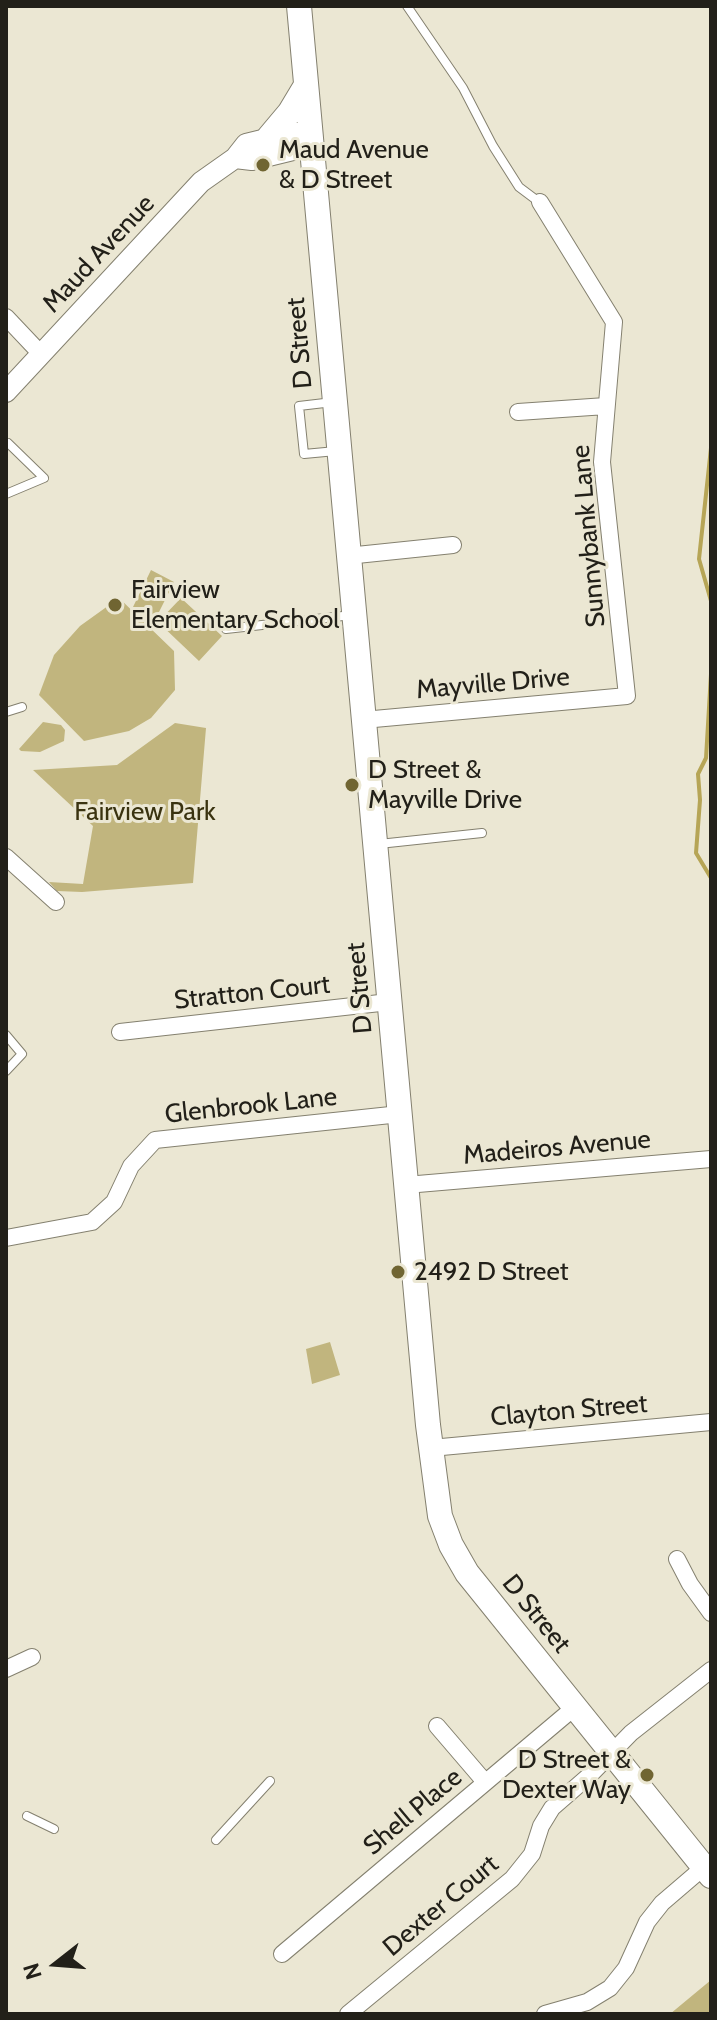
<!DOCTYPE html>
<html>
<head>
<meta charset="utf-8">
<style>
  body { margin:0 }
  #map { position:relative; width:717px; height:2020px; overflow:hidden; background:#ebe7d3; font-family:Cabin,sans-serif }
  canvas { display:block }
  .frame { position:absolute; inset:0; border:8px solid #222019; pointer-events:none }
  .north { position:absolute; left:16px; top:1924px; width:80px; height:80px; -webkit-text-stroke:6px #ebe7d3; paint-order:stroke; rotate:253deg; font-size:22px; font-weight:700; line-height:32px; text-align:center; color:#222019 }
  .north::after { content:''; display:block; margin:auto; width:28px; height:36px; background:#222019; clip-path:polygon(50% 0,100% 100%,50% 72%,0 100%) }
</style>
</head>
<body>
<div id="map">
<canvas width="717" height="2020"></canvas>
<div class="frame"></div>
<div class="north">N</div>
</div>
<script>
const ctx = document.querySelector('canvas').getContext('2d');
ctx.lineJoin = 'round';
function fillPath(path, color) {
  ctx.fillStyle = color;
  ctx.fill(path, 'evenodd');
}
function poly(rows) {
  const path = new Path2D();
  for (const r of rows) {
    path.moveTo(r[0], r[1]);
    for (let i = 2; i < r.length; i += 2) path.lineTo(r[i], r[i + 1]);
  }
  return path;
}
function trace(path, color, width, dash) {
  ctx.strokeStyle = color;
  ctx.lineWidth = width;
  ctx.lineCap = dash ? 'butt' : 'round';
  ctx.setLineDash(dash || []);
  ctx.stroke(path);
}
function drawText(font, color, halo, rows, align = 'center') {
  ctx.font = font + ' Cabin,sans-serif';
  ctx.lineWidth = 6;
  ctx.setLineDash([]);
  ctx.textBaseline = 'middle';
  ctx.strokeStyle = halo;
  ctx.fillStyle = color;
  for (const [text, x, y, turn = 0] of rows) {
    ctx.save();
    ctx.translate(x, y);
    ctx.rotate((+turn || 0) * Math.PI / 180);
    ctx.textAlign = isNaN(turn) ? turn : align;
    if (halo) ctx.strokeText(text, 0, 0);
    ctx.fillText(text, 0, 0);
    ctx.restore();
  }
}
const green = poly([
  [151,570,174,582,156,618,133,607],
  [119,598,174,651,175,690,151,718,129,731,84,741,39,695,54,655,80,626],
  [181,598,222,636,199,661,158,622],
  [43,722,61,725,65,730,64,741,40,752,21,751,19,749],
  [175,723,206,728,193,883,82,892,57,891,49,882,83,884,93,826,33,770,117,765],
  [330,1342,340,1375,312,1384,306,1349],
  [711,1980,711,2014,670,2014]
]);
const stream = poly([
  [711,448,699,559,711,601],
  [711,674,706,758,698,774,700,800,696,853,711,878]
]);
const service = poly([
  [407,6,463,88,493,146,519,187,539,202],
  [333,402,299,406,304,454,336,451],
  [6,494,44,478,8,443],
  [226,629,352,615],
  [6,712,22,707],
  [379,844,482,833],
  [6,1035,22,1054,6,1071],
  [27,1816,54,1829],
  [216,1840,270,1781]
]);
const minor = poly([
  [6,317,41,354],
  [518,412,606,406],
  [347,556,453,545],
  [363,720,627,696,602,462,614,322,540,202],
  [6,857,56,902],
  [120,1032,389,1002],
  [406,1185,711,1159],
  [6,1238,92,1222,114,1202,131,1166,155,1140,400,1114],
  [431,1448,711,1422],
  [677,1559,690,1584,711,1613],
  [6,1669,32,1657],
  [437,1726,485,1782],
  [282,1954,575,1707],
  [348,2014,512,1879,532,1854,541,1826,552,1808,591,1774,631,1733,711,1670],
  [545,2014,587,2002,610,1988,626,1968,647,1922,662,1903,704,1867]
]);
const tertiary = poly([
  [235,158,252,160,293,150,308,133],
  [6,392,201,182,235,158,246,144,291,133,308,133]
]);
const secondary = poly([
  [299,6,428,1425,440,1516,451,1545,467,1573,711,1876],
  [269,137,290,112,305,87]
]);
const markers = [
  [263,165,8,"#706532"],
  [115,605,8,"#706532"],
  [352,785,8,"#706532"],
  [398,1272,8,"#706532"],
  [647,1775,8,"#706532"]
];
const poiNames = [
  ["Maud Avenue",279,150],
  ["& D Street",279,180],
  ["Fairview",131,590],
  ["Elementary School",131,620],
  ["D Street &",368,770],
  ["Mayville Drive",368,800],
  ["2492 D Street",414,1272],
  ["D Street &",631,1760,"right"],
  ["Dexter Way",631,1790,"right"]
];
const streetNames = [
  ["Maud Avenue",99,254,-47],
  ["D Street",300,343,-95],
  ["Sunnybank Lane",589,536,-95],
  ["Mayville Drive",493,684,-5],
  ["D Street",360,988,-95],
  ["Stratton Court",252,993,-6],
  ["Glenbrook Lane",251,1106,-6],
  ["Madeiros Avenue",557,1148,-5],
  ["Clayton Street",569,1411,-5],
  ["D Street",536,1614,51],
  ["Shell Place",413,1812,-40],
  ["Dexter Court",441,1906,-40]
];
const parkNames = [
  ["Fairview Park",145,812]
];
fillPath(green, '#c1b57e');
trace(stream, '#b6a556', 4);
trace(service, '#84806f', 10);
trace(minor, '#84806f', 18);
trace(tertiary, '#84806f', 22);
trace(secondary, '#84806f', 26);
trace(service, '#fff', 8);
trace(minor, '#fff', 16);
trace(tertiary, '#fff', 20);
trace(secondary, '#fff', 24);
for (const [x, y, r, color] of markers) {
  const dot = new Path2D();
  dot.arc(x, y, r, 0, 2 * Math.PI);
  ctx.fillStyle = color;
  ctx.fill(dot);
  trace(dot, '#ebe7d3', 3);
}
drawText('26px', '#222019', '#ebe7d3', poiNames, 'left');
drawText('26px', '#222019', '#ebe7d3', streetNames);
drawText('26px', '#3a3310', '#ebe7d3', parkNames);
</script>
</body>
</html>
